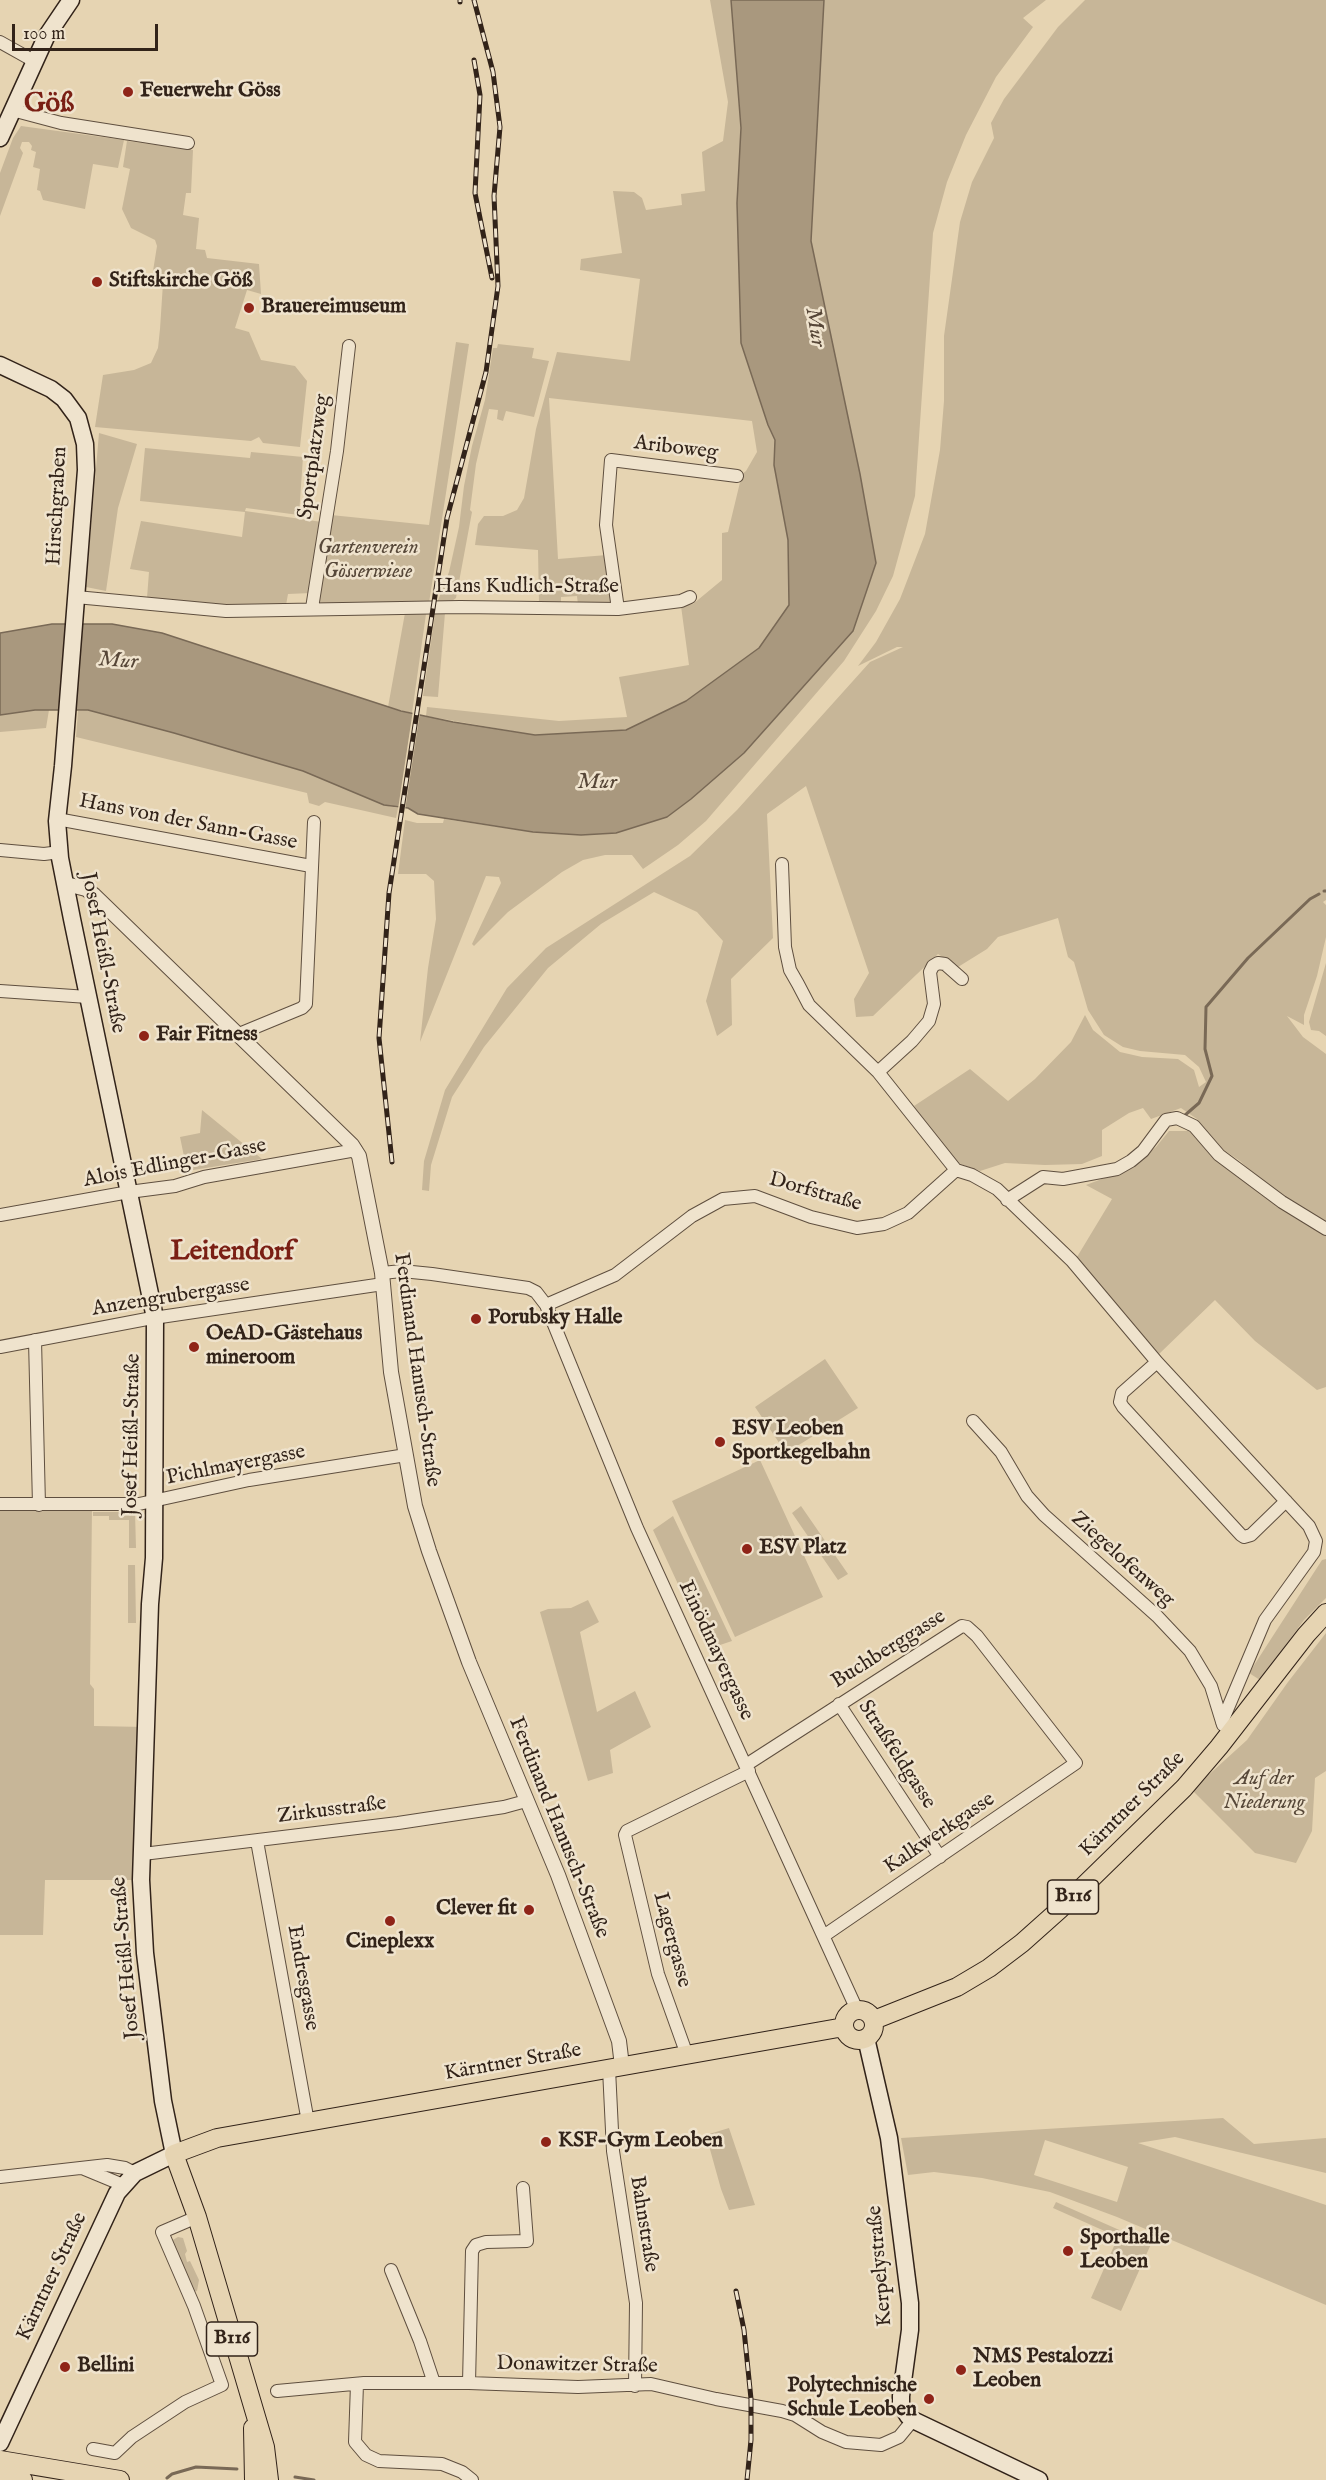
<!DOCTYPE html>
<html>
<head>
<meta charset="utf-8">
<style>
  body { margin:0 }
  #map { position:relative; width:1326px; height:2480px; overflow:hidden; background:#e6d4b2; font-family:"IM FELL English",serif }
  canvas { display:block }
  .scale { position:absolute; left:12px; top:24px; width:146px; height:27px; box-sizing:border-box; border:3px solid #322319; border-top:0; padding-left:8px; font-size:18px; line-height:21px; white-space:nowrap; color:#322319; -webkit-text-stroke:4px #efe3cd; paint-order:stroke }
</style>
</head>
<body>
<div id="map">
<canvas width="1326" height="2480"></canvas>
<div class="scale">100 m</div>
</div>
<script>
const ctx = document.querySelector('canvas').getContext('2d');
ctx.lineJoin = 'round';
function fillPath(path, color) {
  ctx.fillStyle = color;
  ctx.fill(path, 'evenodd');
}
function poly(rows) {
  const path = new Path2D();
  for (const r of rows) {
    if (r.length === 3) {
      path.moveTo(r[0] + r[2], r[1]);
      path.arc(r[0], r[1], r[2], 0, 2 * Math.PI);
      continue;
    }
    path.moveTo(r[0], r[1]);
    for (let i = 2; i < r.length; i += 2) path.lineTo(r[i], r[i + 1]);
  }
  return path;
}
function trace(path, color, width, dash) {
  ctx.strokeStyle = color;
  ctx.lineWidth = width;
  ctx.lineCap = dash ? 'butt' : 'round';
  ctx.setLineDash(dash || []);
  ctx.stroke(path);
}
function drawText(font, color, halo, rows, align = 'center') {
  ctx.font = font + ' "IM FELL English",serif';
  ctx.lineWidth = 5;
  ctx.setLineDash([]);
  ctx.textBaseline = 'middle';
  ctx.strokeStyle = halo;
  ctx.fillStyle = color;
  for (const [text, x, y, turn = 0] of rows) {
    ctx.save();
    ctx.translate(x, y);
    ctx.rotate((+turn || 0) * Math.PI / 180);
    ctx.textAlign = isNaN(turn) ? turn : align;
    if (halo) ctx.strokeText(text, 0, 0);
    ctx.fillText(text, 0, 0);
    ctx.restore();
  }
}
const green = poly([
  [710,0,731,0,741,128,737,203,741,343,768,425,775,440,774,465,788,540,789,605,759,648,686,701,626,730,535,735,426,716,427,707,559,721,627,717,619,677,689,665,681,606,693,604,722,580,722,533,728,532,742,474,746,471,757,452,752,421,549,398,558,559,607,555,612,600,610,603,578,605,577,596,561,597,561,605,539,604,538,550,475,545,478,524,484,516,503,516,517,510,524,498,536,429,557,352,630,361,640,279,580,270,581,259,622,253,613,191,634,192,642,198,646,210,682,205,681,194,705,191,702,152,723,141,728,102],
  [824,0,1046,0,1023,18,1033,27,996,77,966,135,947,182,933,233,915,496,893,576,876,611,844,661,706,821,678,845,643,869,632,855,605,855,583,860,562,872,508,912,474,946,472,944,501,883,499,877,486,876,420,1042,428,968,436,919,434,881,426,874,398,874,405,820,417,823,443,823,444,819,533,832,581,835,616,833,691,799,744,753,853,631,876,563,860,474,811,241],
  [1085,0,1326,0,1326,900,1323,902,1326,905,1326,937,1317,976,1304,1015,1304,1025,1287,1016,1303,1037,1326,1054,1326,1224,1263,1183,1240,1161,1215,1144,1197,1119,1181,1108,1151,1119,1143,1108,1129,1113,1102,1130,1102,1156,1082,1164,1045,1165,1005,1163,980,1171,958,1163,945,1150,914,1106,970,1069,1008,1101,1035,1079,1071,1042,1085,1015,1093,1030,1120,1052,1142,1057,1178,1059,1194,1070,1199,1087,1206,1082,1199,1067,1185,1055,1140,1051,1123,1047,1104,1035,1088,1010,1074,962,1068,957,1058,918,998,937,987,949,958,967,938,954,873,1016,856,1017,854,999,869,973,806,786,767,814,773,938,731,979,732,1025,717,1036,706,1001,723,941,697,912,654,892,601,924,548,968,484,1047,452,1097,431,1165,429,1191,422,1190,424,1161,445,1090,507,988,546,948,690,856,737,810,870,662,903,647,897,647,858,666,876,642,900,599,925,534,940,450,944,401,944,336,960,222,972,182,994,138,991,123,1004,99,1058,27],
  [21,126,124,140,118,168,93,164,85,209,43,200,40,191,37,190,40,169,33,167,36,152,31,150,32,146,29,142,22,142,20,148,23,153,0,216,0,173,13,138],
  [127,141,193,150,191,193,186,193,183,215,199,218,196,249,205,250,207,258,259,264,261,294,247,290,235,328,249,332,261,360,295,366,307,381,300,447,263,443,259,437,251,441,95,427,103,375,134,370,151,363,158,348,160,329,163,283,157,278,153,271,157,246,155,240,131,228,122,209,130,169,123,167],
  [456,342,469,344,429,603,321,604,318,601,331,515,429,525],
  [498,344,534,348,532,358,549,361,534,417,506,411,503,421,497,419,498,410,489,409,476,464,470,510,472,512,456,598,448,604,437,603,449,572,459,527,464,486,472,446,485,400,493,348,497,348],
  [99,433,137,444,118,508,106,591,86,587],
  [145,448,250,458,251,452,303,457,299,515,246,508,245,511,322,522,311,593,288,594,286,605,235,607,147,598,149,572,130,569,141,521,242,537,245,512,140,501],
  [405,613,426,614,412,713,388,707],
  [445,613,438,697,423,696,435,614],
  [35,710,49,710,46,728,0,732,0,715],
  [88,710,174,733,303,771,384,805,398,808,396,818,325,802,319,806,309,803,307,793,76,737,78,711],
  [1326,963,1326,1036,1319,1031,1311,1030,1309,1022],
  [202,1110,262,1159,187,1171,180,1137,200,1133],
  [1191,1127,1326,1231,1326,1387,1317,1390,1255,1341,1215,1300,1159,1354,1113,1304,1077,1257,1112,1199,1086,1185,1131,1168,1156,1147,1169,1131,1187,1131],
  [825,1359,858,1408,786,1453,755,1407],
  [760,1460,823,1597,735,1637,672,1501],
  [801,1506,848,1574,838,1580,792,1513],
  [92,1507,90,1684,94,1689,94,1726,145,1727,141,1880,45,1880,43,1935,0,1935,0,1508],
  [93,1512,135,1512,136,1548,129,1548,129,1520,109,1520,109,1516,93,1516],
  [673,1516,732,1641,708,1649,653,1530],
  [1326,1559,1326,1598,1304,1620,1260,1680,1249,1673,1322,1560],
  [128,1565,135,1565,136,1623,128,1623],
  [588,1600,599,1622,580,1632,597,1712,635,1691,651,1727,610,1750,613,1773,588,1781,540,1612,548,1609,571,1608],
  [1326,1633,1326,1771,1315,1778,1312,1831,1296,1863,1255,1853,1192,1790,1247,1740,1288,1682],
  [1223,2118,1254,2144,1326,2138,1326,2173,1175,2137,1138,2143,1326,2205,1326,2305,1117,2217,1050,2192,982,2178,934,2172,908,2175,901,2138],
  [1045,2140,1128,2167,1117,2202,1034,2175],
  [729,2128,755,2205,729,2210,721,2189,706,2135],
  [1056,2202,1151,2244,1121,2311,1091,2298,1118,2237,1053,2208],
  [178,2237,183,2238,187,2251,185,2254,187,2262,190,2261,199,2280,197,2291,193,2292,171,2241]
]);
const water = poly([
  [731,0,824,0,811,241,860,474,876,563,853,631,744,753,691,799,667,817,616,833,581,835,533,832,418,814,408,808,384,805,303,771,174,733,88,710,35,710,0,715,0,633,52,624,112,624,162,633,401,711,453,722,535,735,626,730,686,701,759,648,789,605,788,540,774,465,775,440,768,425,741,343,737,203,741,128,731,0]
]);
const pier = poly([
  [413,710,420,712,405,810,398,809]
]);
const stream = poly([
  [1324,891,1326,891],
  [1184,1116,1199,1103,1212,1076,1205,1049,1206,1007,1248,958,1310,899,1319,894],
  [295,2477,314,2480],
  [167,2478,172,2474,196,2467,237,2469]
]);
const minor = poly([
  [0,42,34,61],
  [12,110,61,123,188,143],
  [76,597,226,611,460,607,618,609,681,601,690,597],
  [312,608,337,451,349,346],
  [618,609,606,525,611,460,737,476],
  [57,819,311,866],
  [0,850,44,854,60,852],
  [782,864,785,947,790,970,798,984,809,1005,878,1072,956,1170],
  [0,991,88,997],
  [239,1034,302,1008,306,1004,314,822],
  [878,1072,912,1041,929,1021,934,1004,930,972,933,966,938,963,945,964,962,979],
  [1007,1200,1043,1177,1063,1179,1117,1169,1131,1161,1143,1151,1166,1120,1177,1118,1194,1126,1219,1155,1282,1202,1326,1229],
  [0,1215,129,1192,175,1186,204,1177,356,1150],
  [382,1273,402,1271,432,1274,528,1288,536,1292,546,1305,615,1275,692,1216,723,1199,755,1196,811,1217,857,1228,884,1224,908,1213,956,1170,972,1175,997,1189,1072,1261,1157,1362,1309,1526,1316,1541,1314,1552,1265,1620,1222,1722],
  [546,1305,637,1528,857,2010],
  [35,1340,39,1505],
  [0,1347,147,1319,383,1284],
  [1157,1362,1122,1393,1120,1402,1123,1407,1241,1535,1244,1537,1251,1535,1286,1501],
  [973,1421,1001,1452,1027,1496,1044,1515,1157,1616,1190,1651,1211,1686,1223,1725],
  [0,1504,139,1504,249,1480,406,1455],
  [839,1704,940,1857],
  [746,1765,962,1626,967,1627,977,1636,1076,1763,825,1935],
  [257,1841,308,2122],
  [143,1854,398,1823,504,1807,526,1801],
  [687,2055,658,1974,625,1835,627,1831,749,1771],
  [609,2069,613,2151,636,2303,635,2386],
  [82,2168,123,2185],
  [0,2177,107,2165,125,2168,135,2173],
  [391,2270,420,2341,434,2383],
  [469,2383,472,2251,476,2245,486,2242,527,2241,523,2188],
  [357,2384,355,2442,366,2455,379,2461,442,2464,462,2472,472,2480],
  [277,2391,364,2383,469,2383,578,2387,651,2384,716,2399,782,2411,795,2415,822,2432,846,2442,881,2445,899,2437,913,2420],
  [93,2449,115,2453,132,2437,185,2402,222,2385,194,2306,162,2232,197,2217]
]);
const tertiary = poly([
  [66,884,86,889,94,895,352,1145,359,1156,382,1273,391,1372,415,1506,429,1551,469,1662,558,1875,619,2041,622,2066]
]);
const secondary = poly([
  [0,138,46,37,71,0],
  [0,365,51,389,64,399,78,418,85,444,86,470,63,766,57,821,60,858,72,919,155,1318,154,1558,150,1604,141,1880,145,1953,163,2101,174,2154,135,2173,117,2193,0,2443],
  [866,2038,889,2138,910,2303,910,2330,901,2396,901,2405,908,2416,913,2420,1039,2480]
]);
const primary = poly([
  [859,2025,15],
  [874,2020,957,1987,989,1968,1022,1943,1059,1910,1184,1788,1219,1747,1306,1635,1326,1613],
  [253,2428,254,2480],
  [0,2460,120,2480],
  [0,2477,23,2480],
  [269,2480,265,2447,197,2217,174,2154,217,2138,844,2027]
]);
const rail = poly([
  [460,0,460,2],
  [474,60,480,95,475,193,492,278],
  [392,1162,379,1038,389,893,447,518,486,372,498,286,494,196,500,127,493,72,474,0],
  [736,2291,744,2330,751,2399,751,2440,747,2480]
]);
const markers = [
  [128,92,6,"#8f2418"],
  [97,282,6,"#8f2418"],
  [249,308,6,"#8f2418"],
  [144,1036,6,"#8f2418"],
  [476,1319,6,"#8f2418"],
  [194,1347,6,"#8f2418"],
  [720,1442,6,"#8f2418"],
  [747,1549,6,"#8f2418"],
  [529,1910,6,"#8f2418"],
  [390,1921,6,"#8f2418"],
  [546,2142,6,"#8f2418"],
  [1068,2251,6,"#8f2418"],
  [65,2367,6,"#8f2418"],
  [961,2370,6,"#8f2418"],
  [929,2399,6,"#8f2418"]
];
const shields = [
  [1073,1897,51],
  [232,2339,51]
];
const shieldNames = [
  ["B116",1073,1897],
  ["B116",232,2339]
];
const poiNames = [
  ["Feuerwehr Göss",140,92],
  ["Stiftskirche Göß",109,282],
  ["Brauereimuseum",261,308],
  ["Fair Fitness",156,1036],
  ["Porubsky Halle",488,1319],
  ["OeAD-Gästehaus",206,1335],
  ["mineroom",206,1359],
  ["ESV Leoben",732,1430],
  ["Sportkegelbahn",732,1454],
  ["ESV Platz",759,1549],
  ["Clever fit",517,1910,"right"],
  ["Cineplexx",390,1943,"center"],
  ["KSF-Gym Leoben",558,2142],
  ["Sporthalle",1080,2239],
  ["Leoben",1080,2263],
  ["NMS Pestalozzi",973,2358],
  ["Leoben",973,2382],
  ["Bellini",77,2367],
  ["Polytechnische",917,2387,"right"],
  ["Schule Leoben",917,2411,"right"]
];
const streetNames = [
  ["Ariboweg",676,449,7],
  ["Sportplatzweg",315,457,-82],
  ["Hirschgraben",58,506,-87],
  ["Hans Kudlich-Straße",527,588],
  ["Hans von der Sann-Gasse",188,823,11],
  ["Josef Heißl-Straße",102,953,79],
  ["Alois Edlinger-Gasse",175,1164,-11],
  ["Dorfstraße",815,1193,16],
  ["Anzengrubergasse",171,1298,-9],
  ["Ferdinand Hanusch-Straße",416,1370,82],
  ["Josef Heißl-Straße",133,1435,-89],
  ["Pichlmayergasse",236,1466,-11],
  ["Ziegelofenweg",1122,1560,42],
  ["Buchberggasse",889,1650,-32],
  ["Einödmayergasse",715,1651,65],
  ["Straßfeldgasse",896,1755,57],
  ["Kärntner Straße",1133,1805,-45],
  ["Zirkusstraße",332,1811,-7],
  ["Ferdinand Hanusch-Straße",558,1828,68],
  ["Kalkwerkgasse",940,1834,-34],
  ["Lagergasse",671,1940,75],
  ["Josef Heißl-Straße",127,1958,-95],
  ["Endresgasse",302,1978,80],
  ["Kärntner Straße",513,2063,-10],
  ["Bahnstraße",643,2224,81],
  ["Kerpelystraße",881,2266,-95],
  ["Kärntner Straße",53,2277,-65],
  ["Donawitzer Straße",577,2366,1]
];
const parkNames = [
  ["Gartenverein",368,549],
  ["Gösserwiese",368,573],
  ["Auf der",1264,1780],
  ["Niederung",1264,1804]
];
const waterNames = [
  ["Mur",814,327,81],
  ["Mur",118,662,4],
  ["Mur",597,783]
];
const districtNames = [
  ["Göß",49,105],
  ["Leitendorf",232,1253]
];
fillPath(green, '#c7b698');
fillPath(water, '#a9987e');
trace(water, '#796956', 1.5);
fillPath(pier, '#e6d4b2');
trace(stream, '#796956', 3);
trace(minor, '#5f4f3f', 14);
trace(tertiary, '#5f4f3f', 16);
trace(secondary, '#322319', 19);
trace(primary, '#322319', 20);
trace(minor, '#efe3cd', 12);
trace(tertiary, '#efe3cd', 14);
trace(secondary, '#efe3cd', 16);
trace(primary, '#e6d4b2', 18);
trace(rail, '#322319', 5);
trace(rail, '#efe3cd', 3, [9]);
for (const [x, y, r, color] of markers) {
  const dot = new Path2D();
  dot.arc(x, y, r, 0, 2 * Math.PI);
  ctx.fillStyle = color;
  ctx.fill(dot);
  trace(dot, '#efe3cd', 2);
}
for (const [x, y, w] of shields) {
  const box = new Path2D();
  box.roundRect(x - w / 2, y - 17, w, 34, 4.5);
  ctx.fillStyle = '#efe3cd';
  ctx.fill(box);
  trace(box, '#322319', 1.5);
}
drawText('bold 20px', '#322319', null, shieldNames);
drawText('bold 21px', '#322319', '#efe3cd', poiNames, 'left');
drawText('21px', '#322319', '#efe3cd', streetNames);
drawText('italic 21px', '#574839', '#efe3cd', parkNames);
drawText('italic 22px', '#564637', '#efe3cd', waterNames);
drawText('bold 27px', '#7a1f14', '#efe3cd', districtNames);
</script>
</body>
</html>
